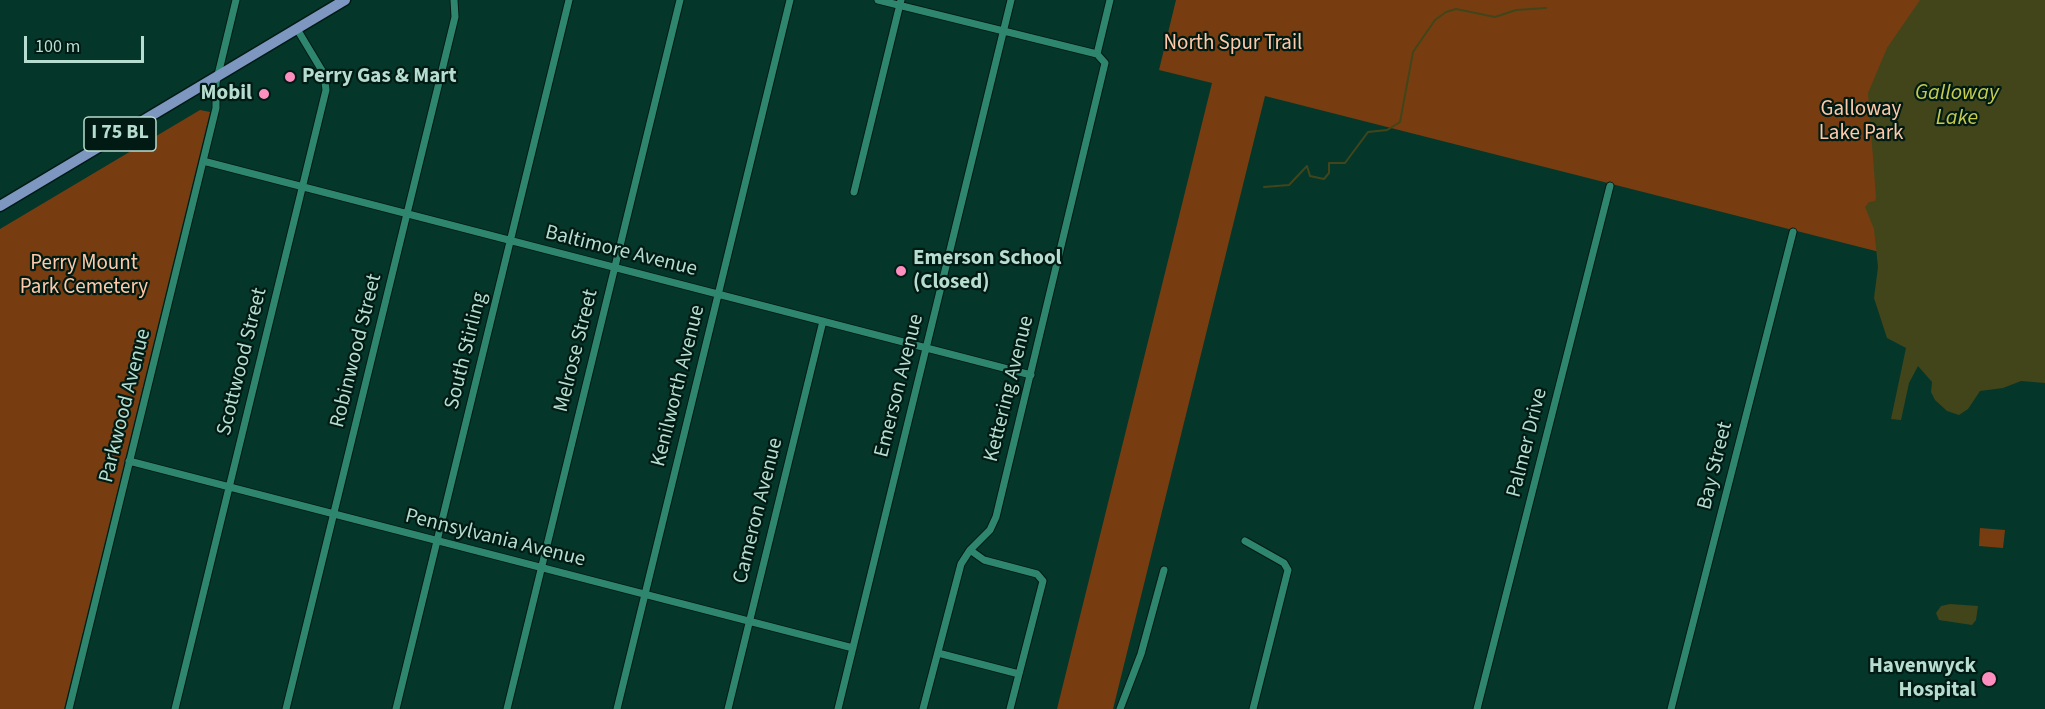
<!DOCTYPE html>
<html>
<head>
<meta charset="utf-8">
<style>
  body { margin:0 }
  #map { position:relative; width:2045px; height:709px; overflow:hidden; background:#05362a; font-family:"Source Sans 3",sans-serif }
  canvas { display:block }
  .scale { position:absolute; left:24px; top:36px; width:120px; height:27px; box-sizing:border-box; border:3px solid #b6ddcf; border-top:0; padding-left:8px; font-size:18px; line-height:21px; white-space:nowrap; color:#b6ddcf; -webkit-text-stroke:4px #011b14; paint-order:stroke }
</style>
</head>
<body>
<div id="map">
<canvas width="2045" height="709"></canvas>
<div class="scale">100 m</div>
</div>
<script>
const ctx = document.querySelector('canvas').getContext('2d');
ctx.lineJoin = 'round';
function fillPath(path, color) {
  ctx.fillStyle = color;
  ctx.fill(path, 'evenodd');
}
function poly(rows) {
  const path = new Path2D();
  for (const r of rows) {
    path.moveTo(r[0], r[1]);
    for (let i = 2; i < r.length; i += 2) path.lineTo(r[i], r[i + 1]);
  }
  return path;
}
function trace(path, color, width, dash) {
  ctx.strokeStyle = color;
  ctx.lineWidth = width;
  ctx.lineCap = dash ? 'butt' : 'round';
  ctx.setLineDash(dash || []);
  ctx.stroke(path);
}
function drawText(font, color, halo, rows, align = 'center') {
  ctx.font = font + ' "Source Sans 3",sans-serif';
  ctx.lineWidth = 4.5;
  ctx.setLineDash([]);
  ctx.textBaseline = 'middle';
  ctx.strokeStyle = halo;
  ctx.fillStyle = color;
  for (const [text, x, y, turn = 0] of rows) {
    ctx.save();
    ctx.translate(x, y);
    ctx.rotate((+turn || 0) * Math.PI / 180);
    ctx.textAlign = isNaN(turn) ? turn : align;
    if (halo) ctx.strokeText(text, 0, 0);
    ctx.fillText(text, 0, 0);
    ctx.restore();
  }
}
const green = poly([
  [1176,0,1940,0,2045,294,1265,96,1113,709,1057,709,1212,83,1159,70],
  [200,110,210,112,64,709,0,709,0,229],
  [1980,528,2005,530,2003,548,1979,546]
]);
const water = poly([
  [1920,0,2045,0,2045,383,2021,381,2003,388,1980,391,1968,409,1959,415,1947,411,1935,400,1931,392,1932,382,1918,366,1909,383,1901,420,1891,419,1906,348,1887,338,1874,298,1878,267,1874,229,1865,207,1869,202,1875,201,1876,197,1868,93,1887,48],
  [1950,604,1978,606,1976,620,1972,625,1939,620,1936,613,1941,606]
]);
const stream = poly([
  [1264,187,1289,185,1307,166,1310,176,1324,179,1329,173,1329,163,1345,163,1368,132,1387,130,1400,122,1413,52,1435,20,1446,12,1456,9,1495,17,1516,10,1546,8]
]);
const minor = poly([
  [878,0,1097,54,1105,63,996,517,990,530,970,550,961,564,923,709],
  [1097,54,1110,0],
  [203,161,1031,375],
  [854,192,901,0],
  [129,461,853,648],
  [1245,541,1284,563,1288,570,1253,709],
  [970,550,984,560,1037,574,1043,581,1010,709],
  [938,653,1019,674],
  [69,709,216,108,216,83,236,0],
  [175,709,326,90,324,74,297,29],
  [286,709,455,17,454,0],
  [396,709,569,0],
  [507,709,680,0],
  [617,709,790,0],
  [728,709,823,321],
  [838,709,1011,0],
  [1120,709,1141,654,1164,570],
  [1477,709,1610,186],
  [1671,709,1793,232]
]);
const primary = poly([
  [0,206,345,0]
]);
const markers = [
  [290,77,6,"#fd8ec0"],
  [264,94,6,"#fd8ec0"],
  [901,271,6,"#fd8ec0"],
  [1989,679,8,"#fd8ec0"]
];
const shields = [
  [120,134,72]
];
const shieldNames = [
  ["I 75 BL",120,134]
];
const parkNames = [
  ["North Spur Trail",1233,44],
  ["Galloway",1861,110],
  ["Lake Park",1861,134],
  ["Perry Mount",84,264],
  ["Park Cemetery",84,288]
];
const poiNames = [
  ["Perry Gas & Mart",302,77],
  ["Mobil",252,94,"right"],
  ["Emerson School",913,259],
  ["(Closed)",913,283],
  ["Havenwyck",1976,667,"right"],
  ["Hospital",1976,691,"right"]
];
const streetNames = [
  ["Baltimore Avenue",621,252,14],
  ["Robinwood Street",357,351,-76],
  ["South Stirling",467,351,-76],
  ["Melrose Street",577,351,-76],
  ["Scottwood Street",243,362,-76],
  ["Kenilworth Avenue",679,386,-76],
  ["Emerson Avenue",900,386,-76],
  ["Kettering Avenue",1010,389,-76],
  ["Parkwood Avenue",126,406,-76],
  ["Palmer Drive",1528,443,-76],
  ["Bay Street",1716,466,-76],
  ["Cameron Avenue",759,511,-76],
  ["Pennsylvania Avenue",495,539,14]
];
const waterNames = [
  ["Galloway",1957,94],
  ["Lake",1957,119]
];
fillPath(green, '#773d11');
fillPath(water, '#42451a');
trace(stream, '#42451a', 2);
trace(minor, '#011b14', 9);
trace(primary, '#011b14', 13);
trace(minor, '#2f866f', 7);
trace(primary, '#7e97c1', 10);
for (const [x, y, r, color] of markers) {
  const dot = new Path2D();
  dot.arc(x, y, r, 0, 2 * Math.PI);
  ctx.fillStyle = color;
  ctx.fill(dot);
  trace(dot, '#011b14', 2);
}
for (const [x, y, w] of shields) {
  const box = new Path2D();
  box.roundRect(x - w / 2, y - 17, w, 34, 4.5);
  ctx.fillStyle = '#011b14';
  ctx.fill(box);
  trace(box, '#b6ddcf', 1.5);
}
drawText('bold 20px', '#b6ddcf', null, shieldNames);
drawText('21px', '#fec9a9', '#011b14', parkNames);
drawText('bold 21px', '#b6ddcf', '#011b14', poiNames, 'left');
drawText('21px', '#b6ddcf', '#011b14', streetNames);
drawText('italic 22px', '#c4cb4d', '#011b14', waterNames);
</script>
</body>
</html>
